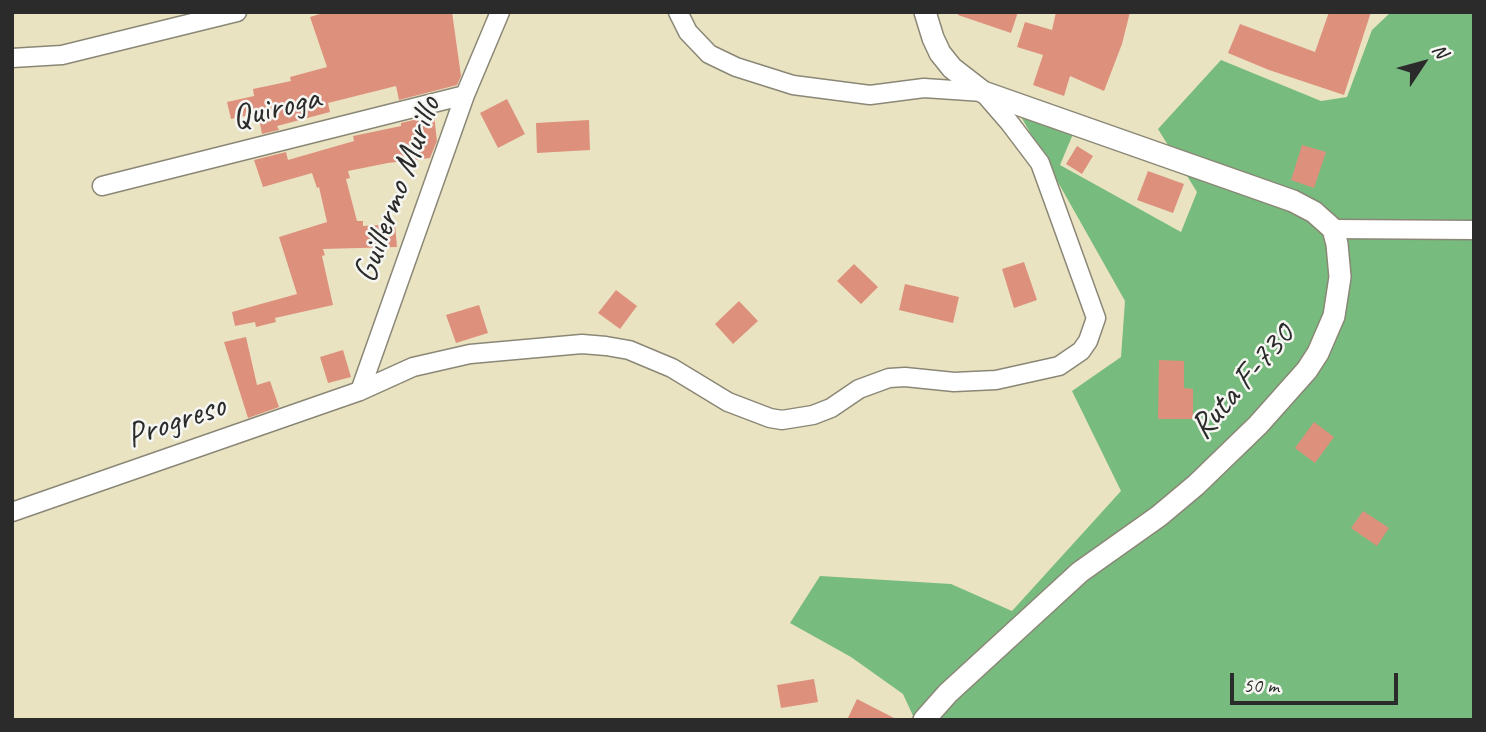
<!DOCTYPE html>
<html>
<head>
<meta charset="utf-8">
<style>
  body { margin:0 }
  #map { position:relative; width:1486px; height:732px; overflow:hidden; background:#eae3c2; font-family:Caveat,sans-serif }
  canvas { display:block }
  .frame { position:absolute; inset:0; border:14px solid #2b2b2b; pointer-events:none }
  .north { position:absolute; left:1388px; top:28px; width:70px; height:70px; -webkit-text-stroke:5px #f6f6f2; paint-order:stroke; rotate:54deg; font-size:19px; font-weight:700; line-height:28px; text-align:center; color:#2b2b2b }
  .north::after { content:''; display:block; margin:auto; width:24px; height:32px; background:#2b2b2b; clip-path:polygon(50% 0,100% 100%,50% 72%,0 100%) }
  .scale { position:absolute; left:1230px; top:673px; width:168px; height:32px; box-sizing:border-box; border:4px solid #2b2b2b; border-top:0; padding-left:9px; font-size:21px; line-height:24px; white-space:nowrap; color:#2b2b2b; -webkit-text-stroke:5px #f6f6f2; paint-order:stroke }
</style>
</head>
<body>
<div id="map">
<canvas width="1486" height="732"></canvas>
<div class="frame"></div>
<div class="north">N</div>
<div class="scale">50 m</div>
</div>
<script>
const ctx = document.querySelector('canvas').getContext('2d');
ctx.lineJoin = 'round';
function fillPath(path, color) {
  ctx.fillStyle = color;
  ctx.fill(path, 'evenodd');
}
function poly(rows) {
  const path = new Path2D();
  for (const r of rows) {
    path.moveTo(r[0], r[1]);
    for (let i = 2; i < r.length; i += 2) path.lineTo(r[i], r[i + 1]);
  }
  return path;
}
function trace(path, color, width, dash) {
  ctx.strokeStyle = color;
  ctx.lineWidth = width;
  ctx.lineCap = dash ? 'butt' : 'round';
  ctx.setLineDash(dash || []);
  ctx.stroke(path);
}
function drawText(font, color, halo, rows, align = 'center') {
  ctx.font = font + ' Caveat,sans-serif';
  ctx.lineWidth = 5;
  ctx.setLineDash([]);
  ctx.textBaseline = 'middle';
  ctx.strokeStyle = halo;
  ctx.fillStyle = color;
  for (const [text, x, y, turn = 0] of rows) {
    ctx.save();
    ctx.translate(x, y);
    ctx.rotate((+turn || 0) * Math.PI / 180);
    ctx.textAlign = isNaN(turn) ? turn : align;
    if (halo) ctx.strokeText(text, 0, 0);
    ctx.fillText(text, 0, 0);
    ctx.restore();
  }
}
const forest = poly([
  [1391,12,1474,12,1474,720,915,720,903,694,851,657,790,623,820,576,951,584,1012,611,1121,491,1072,391,1121,357,1125,301,1019,113,1073,134,1060,165,1181,232,1197,192,1158,129,1221,60,1321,101,1347,97,1372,30]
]);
const building = poly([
  [326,12,452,12,461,76,457,85,399,100,396,86,328,103,330,112,277,126,279,130,262,134,258,113,231,119,227,102,254,96,253,89,291,81,290,77,327,67,310,17],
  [959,12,1018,12,1011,33,958,15],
  [1056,12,1130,12,1122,44,1104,91,1070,76,1064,96,1033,85,1043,55,1017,47,1025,22,1052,30],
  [1329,12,1371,12,1344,95,1269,70,1228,53,1240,24,1315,52],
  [507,99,525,134,498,148,480,113],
  [434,115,437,141,430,158,388,163,348,171,350,178,346,179,357,221,363,221,363,226,395,224,397,247,323,249,325,255,322,256,333,305,275,318,276,322,256,327,255,322,235,326,232,312,297,294,279,237,327,222,319,187,317,188,312,173,263,187,254,160,286,152,288,160,354,141,353,136,401,126,401,123],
  [589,120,590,150,537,153,536,123],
  [1302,145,1326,152,1314,188,1291,180],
  [1077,146,1093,156,1082,174,1066,164],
  [1148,171,1184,184,1173,213,1137,200],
  [1024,262,1037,300,1014,308,1002,269],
  [854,264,878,287,861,304,837,281],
  [905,284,959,297,953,323,899,310],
  [616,290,637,306,620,329,598,313],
  [739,301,758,321,733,344,715,324],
  [479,305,488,333,456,343,446,315],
  [246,337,257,385,270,381,279,407,248,418,224,342],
  [343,350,351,377,328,383,320,357],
  [1159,360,1184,361,1184,388,1193,389,1193,419,1158,419],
  [1314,422,1334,437,1315,463,1295,448],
  [1363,511,1389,528,1377,546,1351,528],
  [814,679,818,702,781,708,777,685],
  [857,699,898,720,847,720]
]);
const minor = poly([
  [12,58,62,55,237,12],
  [102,186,465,95],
  [1333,229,1474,230],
  [360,391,465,95,500,12],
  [12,512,360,391,413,367,470,354,582,344,606,346,629,350,672,368,728,402,770,418,782,420,813,415,831,408,859,389,889,378,905,377,954,382,996,380,1059,366,1081,351,1088,341,1096,318,1040,163,1009,122,983,92,924,88,870,95,793,85,736,67,709,54,688,32,678,12]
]);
const tertiary = poly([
  [924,720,948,693,1080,572,1159,516,1196,485,1258,425,1307,370,1318,353,1334,316,1340,277,1337,244,1333,229,1314,212,1293,201,983,92,952,68,940,53,933,38,925,12]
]);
const streetNames = [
  ["Quiroga",276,109,-14],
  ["Guillermo Murillo",398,190,-70],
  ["Ruta F-730",1243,382,-49],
  ["Progreso",176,422,-19]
];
fillPath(forest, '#77bb7e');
fillPath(building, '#dd917d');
trace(minor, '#8a8776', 21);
trace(tertiary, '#8a8776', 24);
trace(minor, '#fff', 18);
trace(tertiary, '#fff', 21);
drawText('35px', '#2b2b2b', '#f6f6f2', streetNames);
</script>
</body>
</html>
